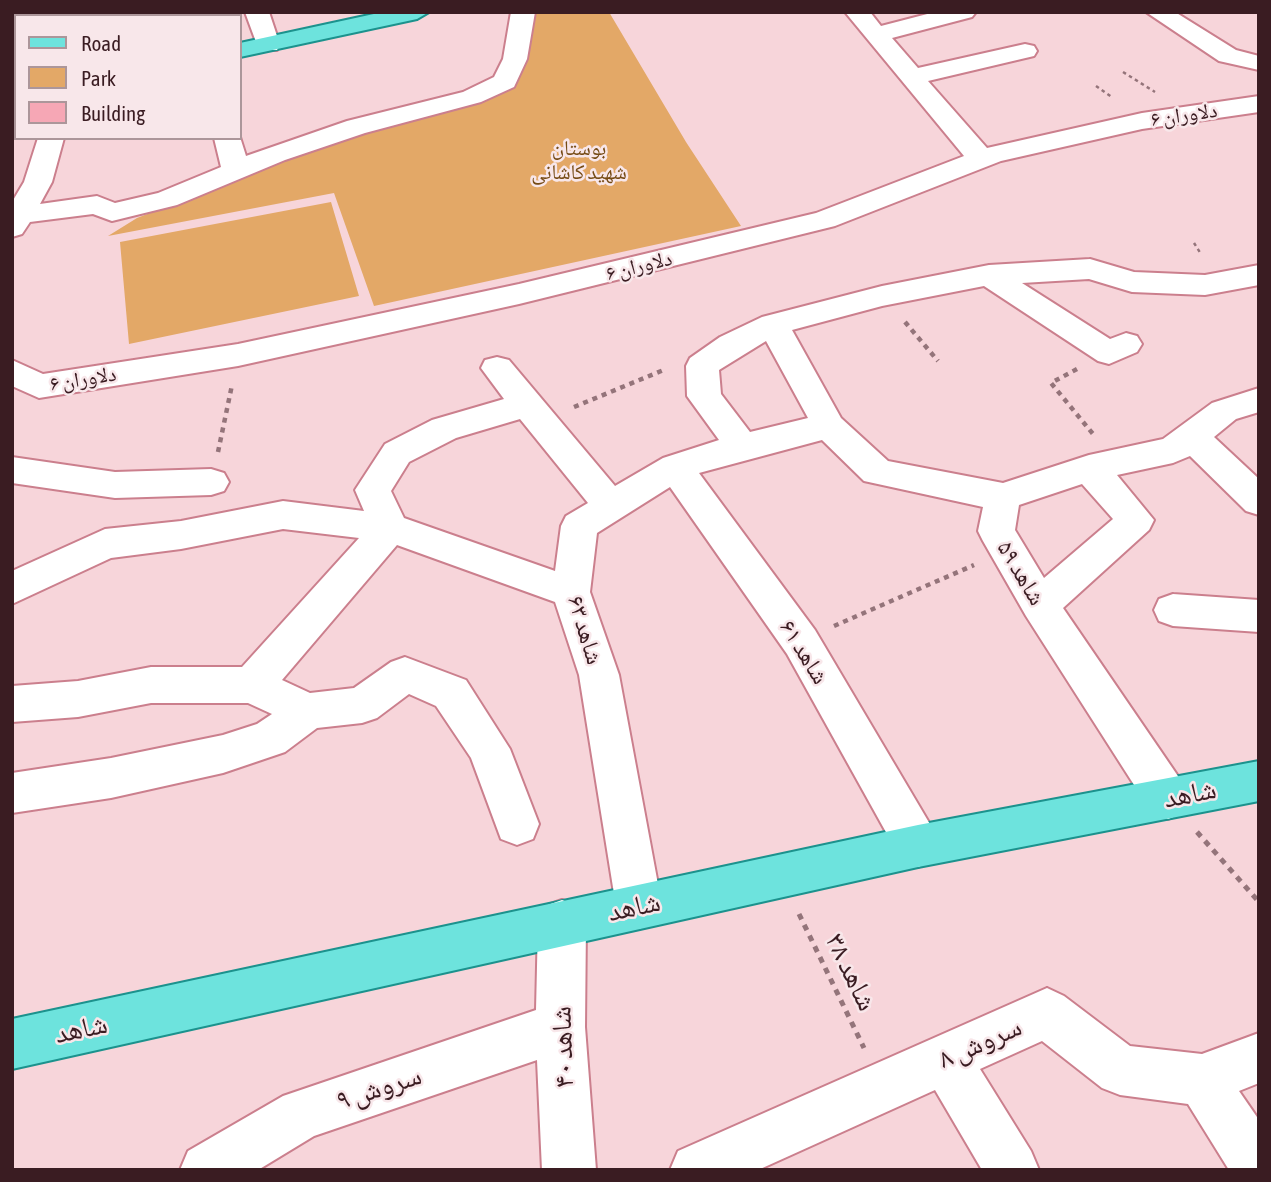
<!DOCTYPE html>
<html>
<head>
<meta charset="utf-8">
<style>
  body { margin:0 }
  #map { position:relative; width:1271px; height:1182px; overflow:hidden; background:#f7d5da; font-family:"Asap Condensed",sans-serif }
  canvas { display:block }
  .frame { position:absolute; inset:0; border:14px solid #3a1c22; pointer-events:none }
  .legend { position:absolute; left:14px; top:14px; width:228px; height:126px; box-sizing:border-box; background:#f8e7ea; border:2px solid #ac969a; margin:0; padding:9px 12px; list-style:none; font-size:21px; color:#3a1c22 }
  .legend li { display:flex; align-items:center; gap:14px; height:35px }
  .legend b { width:35px; border:2px solid #ac969a }
</style>
</head>
<body>
<div id="map">
<canvas width="1271" height="1182"></canvas>
<div class="frame"></div>
<ul class="legend">
<li><b style="height:9px;background:#6de3dd"></b>Road</li>
<li><b style="height:19px;background:#e3a867"></b>Park</li>
<li><b style="height:19px;background:#f6a7b5"></b>Building</li>
</ul>
</div>
<script>
const ctx = document.querySelector('canvas').getContext('2d');
ctx.lineJoin = 'round';
function fillPath(path, color) {
  ctx.fillStyle = color;
  ctx.fill(path, 'evenodd');
}
function poly(rows) {
  const path = new Path2D();
  for (const r of rows) {
    path.moveTo(r[0], r[1]);
    for (let i = 2; i < r.length; i += 2) path.lineTo(r[i], r[i + 1]);
  }
  return path;
}
function trace(path, color, width, dash) {
  ctx.strokeStyle = color;
  ctx.lineWidth = width;
  ctx.lineCap = dash ? 'butt' : 'round';
  ctx.setLineDash(dash || []);
  ctx.stroke(path);
}
function drawText(font, color, halo, rows, align = 'center') {
  ctx.font = font + ' "Asap Condensed","Noto Naskh Arabic",sans-serif';
  ctx.lineWidth = 5;
  ctx.setLineDash([]);
  ctx.textBaseline = 'middle';
  ctx.strokeStyle = halo;
  ctx.fillStyle = color;
  for (const [text, x, y, turn = 0] of rows) {
    ctx.save();
    ctx.translate(x, y);
    ctx.rotate((+turn || 0) * Math.PI / 180);
    ctx.textAlign = isNaN(turn) ? turn : align;
    if (halo) ctx.strokeText(text, 0, 0);
    ctx.fillText(text, 0, 0);
    ctx.restore();
  }
}
const green = poly([
  [535,12,609,12,686,142,741,226,374,306,334,193,108,236,137,218,332,142,506,92,518,82],
  [331,202,359,296,129,344,120,242]
]);
const pathFar2 = poly([
  [1123,72,1155,92],
  [1096,86,1113,98],
  [1194,243,1201,254]
]);
const pathFar1 = poly([
  [905,322,938,361],
  [1077,369,1051,383,1093,434],
  [574,407,666,369],
  [218,452,232,385],
  [834,626,974,565]
]);
const path = poly([
  [1197,832,1259,902],
  [799,914,864,1048]
]);
const minor = poly([
  [245,12,269,12,280,45,277,50,259,50,245,12],
  [511,12,535,12,527,59,514,87,481,102,365,133,285,160,177,205,112,221,93,214,30,222,22,234,12,237,12,202,24,182,38,138,64,138,52,182,40,204,97,196,115,203,158,193,221,167,214,138,240,137,246,156,347,121,463,92,494,77,503,59,511,12],
  [845,12,870,12,881,26,935,12,976,12,972,17,892,38,918,68,1025,44,1034,46,1037,51,1034,56,928,81,987,148,1142,113,1259,96,1259,112,1142,129,1001,161,835,226,519,304,238,366,39,398,12,386,12,360,43,374,238,344,519,284,816,213,964,156,845,12],
  [1146,12,1175,12,1236,50,1259,56,1259,70,1219,61,1146,12],
  [1090,259,1134,272,1205,275,1259,265,1259,285,1205,295,1132,292,1089,279,1022,283,1110,339,1126,333,1137,336,1142,344,1137,352,1109,364,1098,361,984,286,882,306,792,330,841,418,888,461,1003,483,1089,455,1163,439,1212,403,1259,388,1259,412,1236,419,1214,437,1259,479,1259,515,1246,511,1190,456,1173,463,1117,475,1154,520,1149,530,1063,608,1184,785,1190,799,1184,813,1168,819,1152,813,1026,616,983,541,978,531,983,507,864,481,822,440,699,473,815,630,934,831,941,846,934,861,918,867,902,861,787,654,670,487,597,533,590,592,619,675,662,906,656,922,639,929,622,922,616,906,579,675,555,602,397,545,282,680,310,693,354,688,391,662,405,657,466,680,510,749,539,824,533,839,517,845,501,839,471,758,436,706,409,694,377,718,362,723,317,728,285,752,223,773,111,798,12,813,12,773,111,758,223,735,257,724,272,714,248,703,151,703,78,717,12,722,12,686,78,681,151,667,242,667,359,538,283,529,181,549,111,558,12,604,12,571,105,529,181,521,283,501,364,511,355,490,385,444,432,420,504,399,481,368,485,360,497,357,509,360,615,486,663,458,719,440,687,396,686,366,690,358,720,337,762,317,882,286,989,265,1090,259],
  [766,341,808,418,750,432,721,394,719,370,766,341],
  [520,419,588,503,566,516,561,526,555,571,404,518,391,491,409,462,456,438,520,419],
  [1082,484,1113,519,1044,578,1015,530,1019,505,1082,484],
  [12,457,115,472,211,469,224,473,229,482,224,491,211,495,115,498,12,483,12,457],
  [1173,594,1259,600,1259,632,1173,626,1159,621,1154,610,1159,599,1173,594],
  [562,900,579,906,586,923,585,1027,596,1170,542,1170,537,1060,314,1136,258,1170,180,1170,188,1151,283,1096,536,1010,538,923,545,906,562,900],
  [1047,988,1064,996,1130,1046,1202,1054,1259,1033,1259,1083,1239,1091,1259,1120,1259,1170,1229,1170,1188,1104,1120,1095,1102,1088,1042,1041,980,1069,1031,1151,1039,1170,982,1170,935,1090,758,1170,670,1170,678,1151,1047,988]
]);
const major = poly([
  [383,12,429,12,417,19,240,57,240,43,383,12],
  [16,88,16,104,12,105,12,89,16,88],
  [1259,761,1259,801,918,867,12,1069,12,1019,918,825,1259,761]
]);
const shadedWall = poly([
  [140,12,194,12,195,16,121,16],
  [16,34,16,72,12,73,12,35]
]);
const building = poly([
  [62,12,63,16,16,16,16,34,12,35,12,13,62,12],
  [83,12,140,12,121,16,84,16,83,12]
]);
const farStreetnames = [
  ["دلاوران ۶",1184,115,-8],
  ["دلاوران ۶",639,266,-14],
  ["دلاوران ۶",83,379,-9]
];
const farParknames = [
  ["بوستان",579,148],
  ["شهید کاشانی",579,172]
];
const streetNames = [
  ["شاهد ۵۹",1021,573,59],
  ["شاهد ۶۳",585,630,73],
  ["شاهد ۶۱",804,652,58]
];
const nearStreetnames = [
  ["شاهد",1190,794,-11],
  ["شاهد",634,907,-12],
  ["شاهد ۳۸",851,972,64],
  ["شاهد",81,1029,-12],
  ["سروش ۸",980,1043,-24],
  ["شاهد ۴۰",563,1047,-92],
  ["سروش ۹",379,1088,-18]
];
fillPath(green, '#e3a867');
trace(minor, '#cb7f8d', 4);
trace(major, '#1c928d', 4);
trace(pathFar2, '#94747a', 2.5, [3.5, 3.5]);
trace(pathFar1, '#94747a', 4.5, [5, 5]);
trace(path, '#94747a', 5, [6, 6]);
fillPath(minor, '#fff');
fillPath(major, '#6de3dd');
fillPath(shadedWall, '#ac757f');
fillPath(building, '#f6a7b5');
trace(building, '#ac757f', 2);
drawText('21px', '#3a1c22', '#f8e7ea', farStreetnames);
drawText('21px', '#764b15', '#f8e7ea', farParknames);
drawText('24px', '#3a1c22', '#f8e7ea', streetNames);
drawText('28px', '#3a1c22', '#f8e7ea', nearStreetnames);
</script>
</body>
</html>
